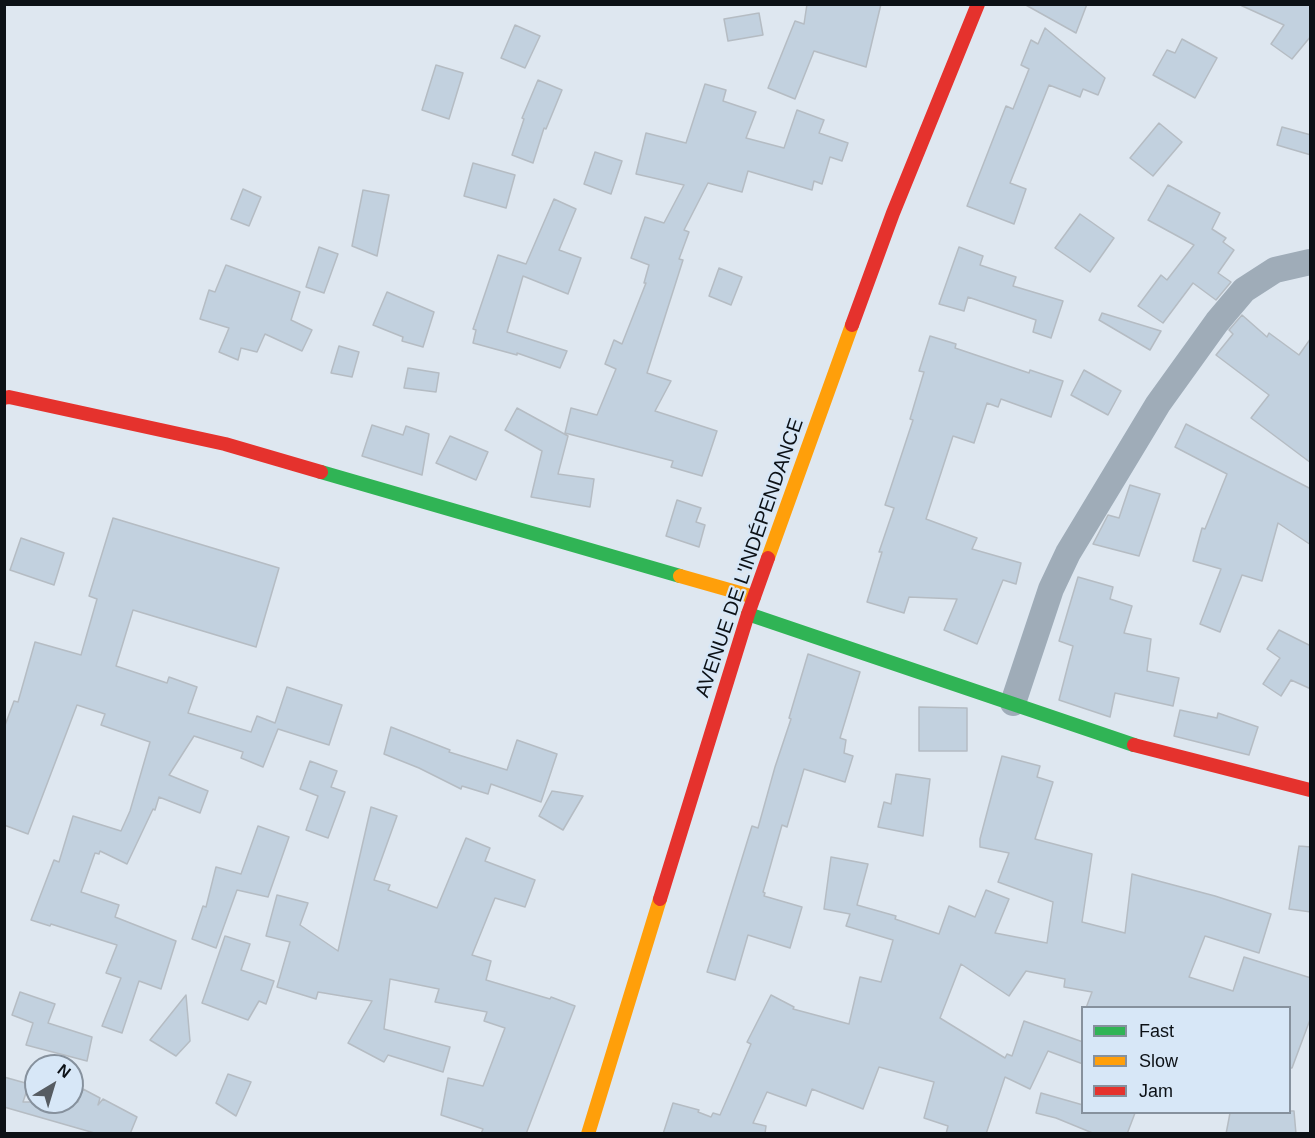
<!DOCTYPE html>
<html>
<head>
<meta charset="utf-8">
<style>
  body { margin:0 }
  #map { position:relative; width:1315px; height:1138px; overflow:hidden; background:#dee7f0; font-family:Helvetica,sans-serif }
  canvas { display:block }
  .frame { position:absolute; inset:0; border:6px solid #0c1116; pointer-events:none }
  .legend { position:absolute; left:1081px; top:1006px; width:210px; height:108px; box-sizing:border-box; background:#d7e7f7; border:2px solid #86919d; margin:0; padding:8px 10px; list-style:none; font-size:18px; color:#0c1116 }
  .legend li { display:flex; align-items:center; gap:12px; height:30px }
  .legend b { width:30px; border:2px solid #86919d }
  .north { position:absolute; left:24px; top:1054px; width:60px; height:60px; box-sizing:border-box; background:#d7e7f7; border:2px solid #86919d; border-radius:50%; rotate:38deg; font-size:16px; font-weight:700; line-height:24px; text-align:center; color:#0c1116 }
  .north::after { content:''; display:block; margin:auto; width:21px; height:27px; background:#565c62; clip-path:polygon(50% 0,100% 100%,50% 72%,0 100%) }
</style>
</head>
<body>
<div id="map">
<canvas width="1315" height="1138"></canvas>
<div class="frame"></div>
<ul class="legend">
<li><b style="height:8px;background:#30b455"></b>Fast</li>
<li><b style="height:8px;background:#ff9f0a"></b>Slow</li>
<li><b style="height:8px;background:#e5322d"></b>Jam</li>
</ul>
<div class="north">N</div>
</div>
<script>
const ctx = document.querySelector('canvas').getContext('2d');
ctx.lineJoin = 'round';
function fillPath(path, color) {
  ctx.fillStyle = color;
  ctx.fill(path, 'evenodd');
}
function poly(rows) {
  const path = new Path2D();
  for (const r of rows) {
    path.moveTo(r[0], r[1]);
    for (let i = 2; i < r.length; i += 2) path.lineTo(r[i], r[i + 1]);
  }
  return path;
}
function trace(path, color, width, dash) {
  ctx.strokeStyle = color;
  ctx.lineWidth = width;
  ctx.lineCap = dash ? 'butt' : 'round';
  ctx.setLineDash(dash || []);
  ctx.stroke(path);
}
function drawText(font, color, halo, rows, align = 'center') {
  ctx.font = font + ' Helvetica,sans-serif';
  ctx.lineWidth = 4.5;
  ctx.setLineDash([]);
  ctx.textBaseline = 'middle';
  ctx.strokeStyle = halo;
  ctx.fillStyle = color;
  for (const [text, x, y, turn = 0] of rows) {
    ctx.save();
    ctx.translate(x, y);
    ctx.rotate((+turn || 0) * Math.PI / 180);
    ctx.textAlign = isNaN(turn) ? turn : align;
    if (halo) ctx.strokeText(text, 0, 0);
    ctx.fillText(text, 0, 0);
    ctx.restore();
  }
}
const building = poly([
  [807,4,881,4,866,67,814,51,795,99,768,88,795,21,804,24,807,4],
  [1024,4,1087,4,1076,33,1024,4],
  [1238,4,1311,4,1311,36,1292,59,1271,44,1284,25,1238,4],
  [759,13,763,35,728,41,724,19,759,13],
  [515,25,540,36,525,68,501,58,515,25],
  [1045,28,1105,78,1098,95,1083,89,1080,97,1049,85,1010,183,1026,189,1014,224,967,206,1006,106,1013,109,1029,69,1021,65,1031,40,1038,44,1045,28],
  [1182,39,1217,58,1195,98,1153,75,1167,50,1175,53,1182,39],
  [436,65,463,73,449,119,422,110,436,65],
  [538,80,562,90,546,129,544,128,533,163,512,155,524,119,522,118,538,80],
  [705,84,726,90,723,101,756,112,746,138,784,148,797,110,824,120,819,133,848,143,842,161,830,157,822,184,814,181,812,190,748,171,742,192,708,183,684,230,689,232,679,259,683,260,647,373,671,381,655,411,717,431,702,476,671,467,673,461,565,433,571,408,597,415,616,369,605,364,614,340,622,344,646,283,644,283,649,265,631,258,645,217,664,223,684,185,636,174,646,133,686,143,705,84],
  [1159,123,1182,142,1153,176,1130,158,1159,123],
  [1282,127,1311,135,1311,155,1277,145,1282,127],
  [595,152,622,161,611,194,584,184,595,152],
  [473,163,515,175,506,208,464,196,473,163],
  [1168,185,1220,213,1212,229,1226,238,1223,242,1234,250,1218,273,1231,282,1216,300,1193,283,1163,323,1138,306,1161,275,1167,280,1194,245,1148,220,1168,185],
  [243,189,261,197,249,226,231,219,243,189],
  [363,190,389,195,377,256,352,246,363,190],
  [554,199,576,209,559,250,581,258,568,294,523,276,507,332,567,351,560,368,517,353,517,355,473,343,476,330,473,329,498,255,526,264,554,199],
  [1080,214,1114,238,1090,272,1055,248,1080,214],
  [319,247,338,254,324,293,306,287,319,247],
  [959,247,983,256,980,265,1016,277,1013,286,1063,301,1051,338,1033,332,1036,320,968,297,964,311,939,304,959,247],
  [226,265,300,292,291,320,312,330,302,351,265,334,257,352,241,348,238,360,219,352,229,328,200,319,209,290,215,292,226,265],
  [719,268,742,277,731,305,709,296,719,268],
  [387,292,434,312,423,347,402,341,403,337,373,325,387,292],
  [1102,313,1161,331,1150,350,1099,320,1102,313],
  [1242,315,1267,337,1269,333,1299,355,1311,338,1311,463,1251,418,1269,395,1216,355,1233,334,1229,330,1242,315],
  [930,336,956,344,955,348,1029,373,1030,370,1063,381,1051,417,1001,399,998,407,987,403,974,443,953,436,926,519,977,538,972,549,1021,563,1016,584,1003,580,977,644,944,630,957,599,909,597,904,613,867,602,882,552,879,552,894,508,885,505,913,420,910,419,924,372,919,371,930,336],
  [339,346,359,352,352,377,331,373,339,346],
  [408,368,439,373,436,392,404,388,408,368],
  [1084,370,1121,391,1108,415,1071,395,1084,370],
  [517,408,568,436,558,474,594,479,590,507,531,497,542,451,505,430,517,408],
  [1186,424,1311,489,1311,545,1278,523,1262,581,1242,575,1220,632,1200,624,1221,569,1193,561,1202,528,1205,529,1227,474,1175,447,1186,424],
  [372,425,403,435,406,426,429,434,422,475,362,456,372,425],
  [450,436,488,452,476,480,436,463,450,436],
  [1130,485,1160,494,1139,556,1093,544,1108,515,1119,518,1130,485],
  [677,500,701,508,696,522,705,525,699,547,666,536,677,500],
  [113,518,279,568,256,647,133,610,116,666,167,683,169,677,197,687,188,713,251,732,257,716,275,723,287,687,342,705,329,745,278,729,263,767,241,758,243,752,194,736,169,775,208,791,200,813,159,797,155,810,153,809,127,864,100,851,99,854,95,853,81,892,119,905,115,917,176,941,161,989,139,981,122,1033,102,1026,121,978,106,973,117,945,51,924,50,926,31,920,54,860,59,862,73,816,121,831,130,811,150,742,101,725,105,714,77,705,28,834,4,825,4,728,14,701,18,702,35,642,81,655,97,599,89,596,113,518],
  [21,538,64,553,54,585,10,570,21,538],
  [1078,577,1113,587,1110,599,1132,606,1124,633,1151,639,1147,671,1179,678,1173,706,1115,693,1110,717,1059,700,1073,646,1059,641,1078,577],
  [1279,630,1311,646,1311,689,1291,680,1281,696,1263,684,1280,658,1267,649,1279,630],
  [808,654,860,672,840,738,846,740,844,753,853,756,845,782,804,769,787,827,782,825,763,892,765,893,764,896,802,907,790,948,748,935,735,980,707,972,752,826,758,828,775,767,791,719,789,718,808,654],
  [919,707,967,708,967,751,919,751,919,707],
  [1180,710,1217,718,1218,713,1258,727,1249,755,1174,736,1180,710],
  [391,727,450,750,449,752,507,770,517,740,557,754,541,802,491,784,488,794,462,786,461,789,419,768,384,754,391,727],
  [1002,756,1040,766,1037,777,1053,782,1035,839,1092,854,1082,922,1125,933,1132,874,1215,896,1271,914,1259,953,1205,936,1189,977,1233,991,1244,957,1311,978,1311,1017,1292,1068,1290,1068,1290,1008,1086,1008,1092,992,1064,987,1065,979,1026,971,1009,996,961,964,940,1018,1005,1058,1007,1054,1012,1056,1024,1021,1083,1042,1083,1064,1048,1051,1030,1089,1005,1077,986,1134,946,1134,948,1126,924,1118,934,1082,879,1067,863,1109,812,1089,806,1106,767,1092,753,1123,766,1126,765,1134,663,1134,673,1103,699,1110,698,1112,711,1117,713,1113,720,1115,751,1044,747,1042,771,995,794,1007,793,1009,849,1024,860,977,881,982,893,940,846,926,850,914,824,909,831,857,868,864,857,905,896,916,895,919,939,934,949,906,975,917,986,890,1009,899,995,933,1047,943,1053,902,998,882,1009,853,980,847,980,839,1002,756],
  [310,761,337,771,331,787,345,792,328,838,306,830,318,796,300,789,310,761],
  [896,774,930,779,923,836,878,827,884,802,891,804,896,774],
  [552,791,583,796,563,830,539,816,552,791],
  [371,807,397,816,374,880,390,885,388,890,437,908,466,838,490,848,485,861,535,880,525,907,495,898,472,955,491,961,486,980,550,999,551,997,575,1006,526,1134,481,1134,483,1129,441,1115,448,1078,483,1086,505,1028,484,1021,487,1012,435,1002,439,989,390,979,384,1029,450,1047,443,1072,388,1055,384,1062,348,1043,372,1001,318,992,316,999,277,987,290,942,266,936,277,895,308,903,300,925,338,951,371,807],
  [258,826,289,837,268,897,237,890,216,948,192,939,203,906,206,907,216,867,241,874,258,826],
  [1299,846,1311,847,1311,912,1289,909,1299,846],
  [225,936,250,944,241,970,274,981,266,1004,259,1001,248,1020,202,1003,225,936],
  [20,992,55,1004,48,1023,92,1037,87,1061,26,1045,33,1023,12,1015,20,992],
  [186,995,190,1041,176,1056,150,1040,186,995],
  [228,1074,251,1082,236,1116,216,1103,228,1074],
  [4,1077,29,1084,23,1102,78,1102,83,1089,100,1098,98,1105,103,1099,137,1117,130,1134,98,1134,4,1107,4,1077],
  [1041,1093,1083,1105,1083,1113,1135,1113,1127,1134,1095,1134,1056,1118,1036,1113,1041,1093],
  [1290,1111,1294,1111,1296,1134,1226,1134,1230,1113,1290,1111]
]);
const street = poly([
  [1013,703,1051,589,1068,553,1158,404,1217,322,1244,290,1275,270,1310,262]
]);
const fast = poly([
  [321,472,680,576],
  [748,614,1134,745]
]);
const slow = poly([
  [768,558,852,325],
  [680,576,754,597],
  [588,1134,660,899]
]);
const jam = poly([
  [852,325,893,213,978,4],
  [4,398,9,397,225,444,321,472],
  [1134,745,1310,790],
  [660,899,748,614,768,558]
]);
const streetNames = [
  ["AVENUE DE L'INDÉPENDANCE",750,558,-71]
];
fillPath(building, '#c2d1df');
trace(building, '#b5bcc3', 1.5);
trace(street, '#9facb8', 26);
trace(fast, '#30b455', 14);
trace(slow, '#ff9f0a', 14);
trace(jam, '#e5322d', 14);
drawText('20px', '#0c1116', '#d7e7f7', streetNames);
</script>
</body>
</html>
